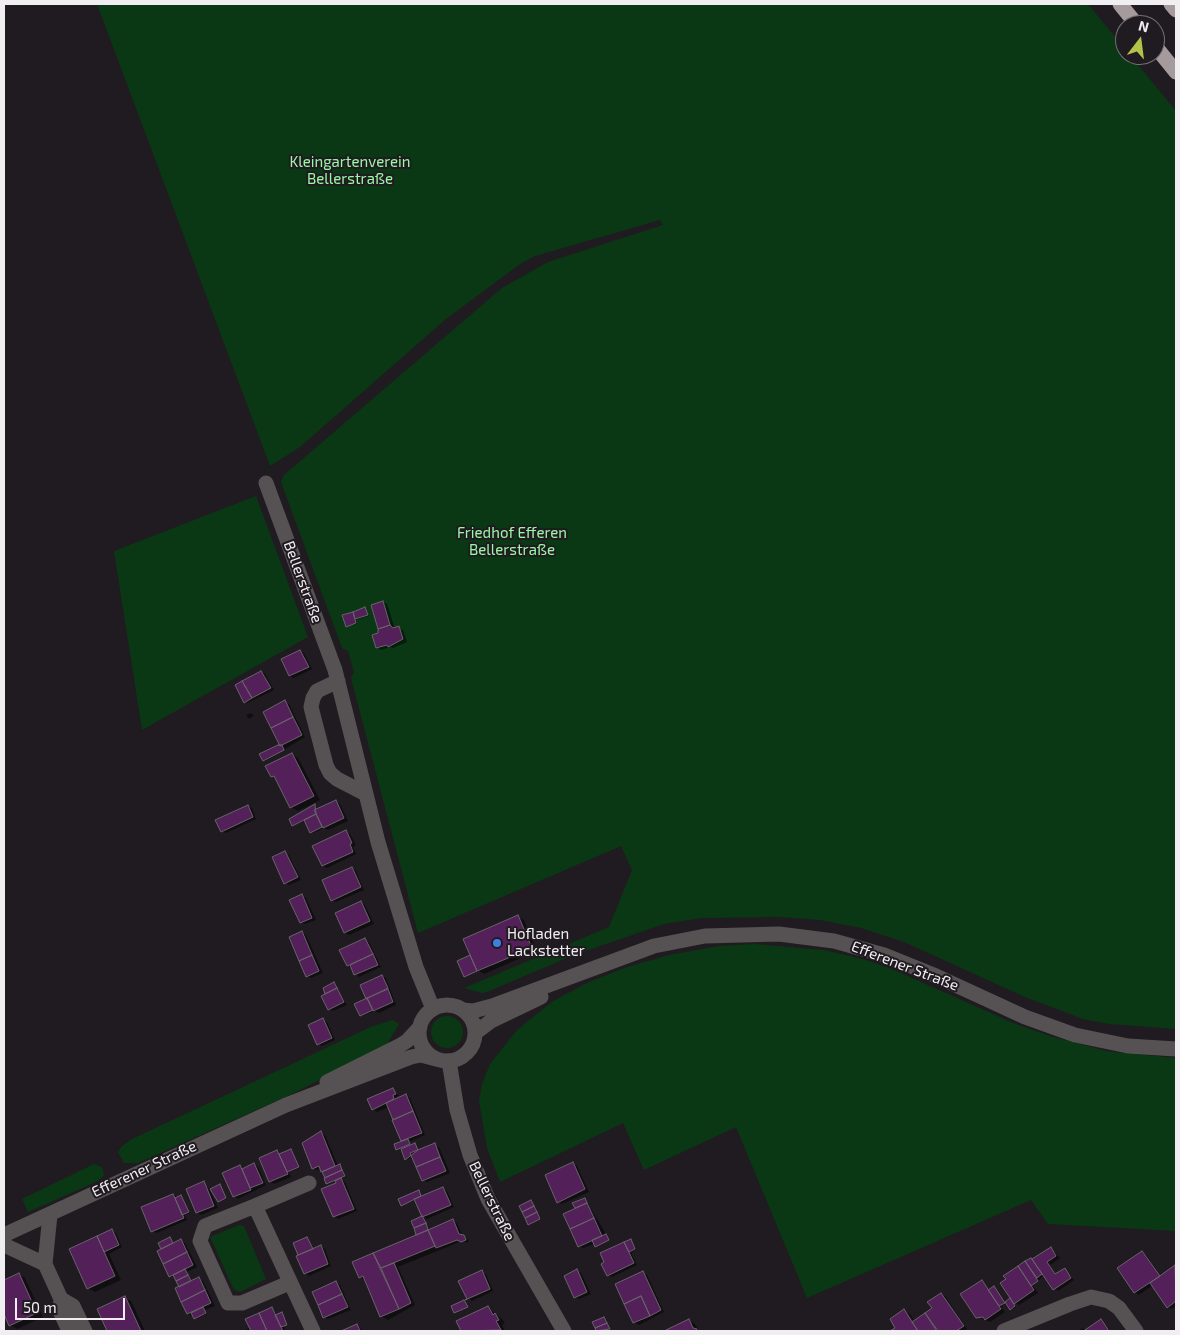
<!DOCTYPE html>
<html>
<head>
<meta charset="utf-8">
<style>
  body { margin:0 }
  #map { position:relative; width:1180px; height:1335px; overflow:hidden; background:#201b20; font-family:"Exo 2",sans-serif }
  canvas { display:block }
  .frame { position:absolute; inset:0; border:5px solid #f1eef2; pointer-events:none }
  .north { position:absolute; left:1115px; top:15px; width:50px; height:50px; box-sizing:border-box; background:#201b20; border:1px solid #746f74; border-radius:50%; rotate:15deg; font-size:14px; font-weight:700; line-height:20px; text-align:center; color:#f1eef2 }
  .north::after { content:''; display:block; margin:auto; width:18px; height:22px; background:#b5c249; clip-path:polygon(50% 0,100% 100%,50% 72%,0 100%) }
  .scale { position:absolute; left:15px; top:1298px; width:110px; height:22px; box-sizing:border-box; border:2px solid #f1eef2; border-top:0; padding-left:6px; font-size:15px; line-height:18px; white-space:nowrap; color:#f1eef2; -webkit-text-stroke:4px #201b20; paint-order:stroke }
</style>
</head>
<body>
<div id="map">
<canvas width="1180" height="1335"></canvas>
<div class="frame"></div>
<div class="north">N</div>
<div class="scale">50 m</div>
</div>
<script>
const ctx = document.querySelector('canvas').getContext('2d');
ctx.lineJoin = 'round';
function fillPath(path, color) {
  ctx.fillStyle = color;
  ctx.fill(path, 'evenodd');
}
function poly(rows) {
  const path = new Path2D();
  for (const r of rows) {
    if (r.length === 3) {
      path.moveTo(r[0] + r[2], r[1]);
      path.arc(r[0], r[1], r[2], 0, 2 * Math.PI);
      continue;
    }
    path.moveTo(r[0], r[1]);
    for (let i = 2; i < r.length; i += 2) path.lineTo(r[i], r[i + 1]);
  }
  return path;
}
function trace(path, color, width, dash) {
  ctx.strokeStyle = color;
  ctx.lineWidth = width;
  ctx.lineCap = dash ? 'butt' : 'round';
  ctx.setLineDash(dash || []);
  ctx.stroke(path);
}
function drawText(font, color, halo, rows, align = 'center') {
  ctx.font = font + ' "Exo 2",sans-serif';
  ctx.lineWidth = 4;
  ctx.setLineDash([]);
  ctx.textBaseline = 'middle';
  ctx.strokeStyle = halo;
  ctx.fillStyle = color;
  for (const [text, x, y, turn = 0] of rows) {
    ctx.save();
    ctx.translate(x, y);
    ctx.rotate((+turn || 0) * Math.PI / 180);
    ctx.textAlign = isNaN(turn) ? turn : align;
    if (halo) ctx.strokeText(text, 0, 0);
    ctx.fillText(text, 0, 0);
    ctx.restore();
  }
}
const green = poly([
  [97,4,1088,4,1125,49,1125,55,1130,55,1176,111,1176,1029,1109,1024,1083,1019,1025,997,904,942,861,928,820,920,779,917,701,918,664,924,574,955,487,992,481,993,464,988,609,927,632,870,621,846,418,933,351,678,354,672,348,651,342,648,281,482,284,475,502,288,548,262,663,225,660,220,535,256,520,264,446,319,300,447,270,466],
  [256,496,308,637,142,730,114,551],
  [754,944,824,950,863,959,892,969,1013,1023,1050,1036,1106,1051,1176,1058,1176,1231,1048,1224,1031,1200,807,1298,736,1127,644,1170,623,1123,500,1182,487,1148,479,1101,482,1084,490,1064,517,1030,553,1001,589,982,627,967,669,955,719,946],
  [447,1032,16],
  [393,1020,399,1024,386,1046,296,1092,138,1163,124,1163,118,1152,122,1146,132,1139,373,1026],
  [94,1164,102,1167,104,1175,98,1181,28,1212,22,1199],
  [239,1225,244,1226,266,1279,240,1292,234,1290,210,1237]
]);
const shadow = poly([
  [383,602,387,604,395,629,399,628,403,630,407,642,393,648,390,647,381,650,377,647],
  [365,609,369,616,356,620,357,624,347,626,344,616],
  [300,651,304,653,312,669,294,678,290,676,282,659],
  [261,672,265,674,274,690,247,703,245,702],
  [284,702,289,704,305,737,265,761,264,760,282,746,264,712],
  [251,713,254,716,249,719,246,715],
  [292,754,298,758,320,800,298,811,291,807,277,779,272,776],
  [336,801,340,804,348,821,328,830,324,828,313,833,306,821,293,825,315,805,318,810],
  [248,806,252,808,256,819,226,833,222,831],
  [346,832,350,834,356,845,353,847,356,854,327,868,323,866],
  [285,853,289,855,301,880,289,885,285,883],
  [352,868,356,871,364,890,336,902,332,900],
  [302,896,306,898,316,920,305,924,301,922],
  [361,902,365,905,374,924,349,935,345,933],
  [517,917,524,920,537,951,484,974,479,971,465,976],
  [302,932,306,935,323,973,311,978,307,976],
  [365,939,369,942,381,967,359,977,348,965],
  [382,976,386,978,396,1005,379,1013,375,1011,362,1016,361,1016,369,999],
  [334,984,347,1005,333,1011,329,1009,327,994],
  [323,1020,327,1022,335,1040,322,1046,318,1044],
  [393,1089,399,1096,396,1097,397,1100,406,1096,410,1098,425,1135,409,1142,411,1145,416,1145,419,1151,434,1145,439,1147,450,1173,427,1182,423,1180,413,1156,407,1160,402,1149,397,1149,403,1142,389,1107,377,1112,373,1109],
  [321,1133,325,1135,338,1166,341,1167,346,1177,340,1179,345,1182,357,1211,338,1219,334,1216,336,1181,328,1183,322,1168,317,1170,313,1168],
  [291,1150,300,1168,289,1172,291,1177,274,1184,270,1181,277,1151,282,1154],
  [572,1163,577,1166,589,1192,562,1204,558,1202],
  [254,1165,258,1167,266,1185,238,1199,234,1196,240,1167,244,1169],
  [204,1183,210,1190,220,1185,221,1186,227,1199,220,1202,210,1190,218,1208,201,1215,197,1212],
  [443,1189,447,1191,454,1207,427,1219,423,1216,416,1200,402,1205,419,1191,422,1197],
  [173,1195,183,1198,190,1213,185,1215,187,1220,157,1233,152,1231],
  [585,1199,609,1239,583,1248,579,1246,576,1208],
  [531,1202,541,1219,530,1225,529,1224],
  [423,1217,429,1231,453,1221,457,1223,463,1237,469,1240,467,1243,462,1241,398,1267,415,1305,388,1320,381,1316,366,1280,360,1277,353,1263,418,1235,412,1222],
  [111,1231,116,1233,122,1247,109,1254,121,1280,95,1292,88,1288],
  [170,1238,174,1244,181,1241,185,1243,197,1267,187,1272,192,1282,199,1279,203,1281,215,1306,205,1310,207,1314,196,1319,188,1314,177,1289,180,1287,176,1277,170,1276,164,1249],
  [307,1238,314,1250,321,1247,325,1249,331,1266,309,1276,305,1273,299,1254],
  [631,1241,636,1250,631,1253,637,1265,612,1277,608,1275,602,1254],
  [1051,1248,1060,1258,1050,1265,1056,1275,1065,1269,1074,1280,1058,1291,1044,1275,1033,1286,1038,1293,1019,1305,1013,1302,1016,1307,1012,1310,1007,1303,1001,1307,1005,1312,990,1322,977,1317,982,1281,990,1290,995,1288,1005,1303,1012,1298,1005,1276],
  [1142,1252,1146,1255,1161,1276,1176,1267,1176,1306,1172,1309,1167,1307,1153,1285,1139,1295,1135,1292,1119,1268],
  [577,1271,581,1273,591,1294,579,1299,575,1297],
  [482,1272,486,1274,493,1291,472,1301,468,1298],
  [643,1273,647,1275,664,1312,639,1325,634,1322],
  [19,1274,25,1278,43,1317,17,1329,10,1325,4,1311,4,1281],
  [336,1283,340,1285,351,1310,328,1319,324,1317],
  [941,1294,945,1296,967,1329,963,1331,892,1331,897,1328,904,1311,910,1314,915,1322,934,1309],
  [908,1314,914,1322,912,1324,906,1316],
  [125,1298,131,1301,145,1331,108,1331,98,1310],
  [464,1301,468,1308,455,1312],
  [487,1307,502,1319,505,1323,502,1325,505,1331,463,1331,458,1321],
  [272,1308,278,1315,283,1315,288,1325,284,1327,285,1331,245,1331],
  [604,1318,606,1319,611,1331,598,1331,594,1323],
  [689,1320,695,1324,699,1331,666,1331],
  [1101,1320,1111,1331,1078,1331,1082,1328,1085,1331],
  [357,1325,363,1331,344,1331]
]);
const building = poly([
  [383,601,390,625,378,629,371,605,383,601],
  [365,607,368,615,355,619,353,612,365,607],
  [353,612,356,623,346,627,342,615,353,612],
  [390,625,393,628,399,626,403,639,388,647,387,645,376,648,372,635,378,633,378,629,390,625],
  [300,650,309,667,289,676,281,659,300,650],
  [261,671,271,688,252,698,242,681,261,671],
  [242,681,252,698,244,703,235,685,242,681],
  [285,700,293,717,271,728,263,712,285,700],
  [293,717,302,735,280,746,271,728,293,717],
  [278,745,282,745,284,750,263,761,259,754,278,745],
  [292,753,314,796,290,808,274,776,271,777,265,766,292,753],
  [336,800,344,818,323,828,314,810,336,800],
  [315,804,316,814,292,826,289,819,315,804],
  [248,805,253,817,221,832,215,820,248,805],
  [316,814,322,827,310,833,304,820,316,814],
  [346,830,352,843,350,844,353,852,322,866,312,846,346,830],
  [285,851,298,877,284,884,272,857,285,851],
  [352,867,361,887,331,901,322,880,352,867],
  [302,894,312,918,300,923,289,900,302,894],
  [361,901,370,921,344,933,335,913,361,901],
  [518,915,532,948,477,971,463,939,518,915],
  [302,931,312,955,299,961,289,937,302,931],
  [365,938,373,954,347,966,339,950,365,938],
  [373,954,378,965,354,975,350,965,373,954],
  [312,955,319,971,306,977,299,961,312,955],
  [470,955,477,971,464,977,457,961,470,955],
  [382,975,388,988,366,999,360,985,382,975],
  [334,982,337,988,325,994,323,988,334,982],
  [337,988,344,1002,328,1010,321,996,337,988],
  [388,989,393,1002,373,1011,367,998,388,989],
  [367,998,373,1010,360,1016,354,1004,367,998],
  [323,1018,332,1038,317,1045,308,1025,323,1018],
  [393,1088,396,1094,393,1095,394,1099,372,1110,367,1099,393,1088],
  [406,1094,413,1111,393,1120,386,1103,406,1094],
  [413,1111,422,1133,401,1141,392,1120,413,1111],
  [321,1131,335,1166,321,1172,319,1166,312,1169,302,1143,321,1131],
  [408,1139,410,1144,396,1150,394,1144,408,1139],
  [415,1143,418,1150,405,1160,401,1149,415,1143],
  [435,1143,440,1157,416,1167,410,1153,435,1143],
  [291,1149,299,1167,287,1172,279,1154,291,1149],
  [277,1150,288,1174,269,1182,259,1158,277,1150],
  [440,1157,446,1171,422,1181,416,1167,440,1157],
  [573,1162,585,1189,557,1203,545,1175,573,1162],
  [254,1163,263,1183,250,1188,242,1169,254,1163],
  [340,1164,342,1170,325,1178,322,1172,340,1164],
  [240,1165,251,1190,233,1197,222,1173,240,1165],
  [342,1170,345,1176,326,1184,324,1178,342,1170],
  [341,1178,354,1209,333,1217,321,1189,336,1183,335,1181,341,1178],
  [204,1181,214,1206,196,1213,186,1189,204,1181],
  [220,1184,226,1198,218,1202,210,1189,220,1184],
  [443,1187,451,1205,422,1217,414,1199,443,1187],
  [419,1190,421,1196,401,1206,398,1199,419,1190],
  [173,1194,184,1218,151,1232,141,1207,173,1194],
  [181,1195,189,1212,182,1215,175,1198,181,1195],
  [585,1198,587,1203,575,1208,572,1203,585,1198],
  [531,1200,534,1206,522,1212,519,1206,531,1200],
  [587,1203,594,1218,570,1229,563,1214,587,1203],
  [534,1206,537,1212,525,1218,522,1212,534,1206],
  [537,1212,540,1219,528,1225,525,1218,537,1212],
  [422,1216,426,1223,414,1228,411,1221,422,1216],
  [594,1218,602,1236,578,1247,570,1229,594,1218],
  [453,1219,459,1234,464,1235,466,1240,461,1242,457,1240,436,1248,428,1230,453,1219],
  [426,1223,428,1230,416,1235,414,1228,426,1223],
  [112,1229,119,1245,104,1252,97,1236,112,1229],
  [428,1230,435,1246,381,1268,373,1253,428,1230],
  [606,1234,609,1240,595,1247,592,1240,606,1234],
  [97,1236,115,1276,87,1289,69,1249,97,1236],
  [170,1237,173,1243,161,1249,158,1243,170,1237],
  [307,1237,313,1249,298,1255,293,1243,307,1237],
  [181,1239,187,1252,163,1264,157,1251,181,1239],
  [631,1239,635,1249,629,1252,624,1242,631,1239],
  [624,1242,634,1263,607,1276,601,1264,604,1262,600,1253,624,1242],
  [321,1245,328,1264,304,1274,296,1256,321,1245],
  [1051,1247,1056,1256,1047,1262,1055,1274,1065,1268,1071,1278,1053,1290,1032,1259,1051,1247],
  [1142,1251,1160,1276,1134,1293,1117,1268,1142,1251],
  [187,1252,193,1265,169,1277,163,1264,187,1252],
  [373,1253,399,1309,380,1317,363,1276,359,1278,352,1262,373,1253],
  [1031,1258,1042,1274,1037,1278,1025,1261,1031,1258],
  [1025,1261,1038,1281,1031,1286,1018,1266,1025,1261],
  [394,1263,411,1303,399,1309,381,1268,394,1263],
  [1175,1265,1176,1301,1167,1308,1150,1283,1175,1265],
  [1018,1266,1034,1290,1014,1304,1000,1283,1006,1279,1003,1276,1018,1266],
  [185,1269,188,1275,176,1281,173,1275,185,1269],
  [577,1269,587,1292,574,1298,564,1276,577,1269],
  [482,1270,490,1289,465,1300,467,1299,458,1281,482,1270],
  [643,1271,661,1310,650,1316,641,1296,624,1304,615,1284,643,1271],
  [19,1273,37,1313,9,1326,4,1314,4,1280,19,1273],
  [188,1275,191,1281,179,1287,176,1281,188,1275],
  [199,1277,205,1290,181,1302,175,1288,199,1277],
  [982,1280,1001,1309,985,1320,983,1317,976,1318,960,1294,982,1280],
  [336,1281,342,1294,318,1305,312,1292,336,1281],
  [994,1286,1005,1303,999,1306,988,1290,994,1286],
  [205,1290,211,1303,187,1314,181,1302,205,1290],
  [941,1293,964,1326,956,1331,938,1331,925,1313,932,1308,927,1302,941,1293],
  [342,1294,348,1307,323,1318,318,1305,342,1294],
  [125,1296,141,1331,107,1331,97,1309,125,1296],
  [641,1296,650,1316,633,1323,624,1304,641,1296],
  [1010,1298,1015,1306,1010,1310,1005,1302,1010,1298],
  [464,1300,468,1307,454,1313,451,1306,464,1300],
  [488,1306,493,1315,495,1313,499,1320,496,1321,501,1330,461,1331,456,1321,488,1306],
  [203,1307,206,1313,194,1319,191,1313,203,1307],
  [272,1307,281,1327,283,1331,267,1331,259,1313,272,1307],
  [904,1309,912,1322,918,1331,890,1331,895,1328,890,1319,904,1309],
  [282,1312,287,1325,281,1327,275,1315,282,1312],
  [259,1313,267,1331,251,1331,245,1319,259,1313],
  [925,1313,936,1330,934,1331,918,1331,912,1322,925,1313],
  [604,1317,607,1323,595,1328,592,1322,604,1317],
  [689,1319,693,1328,697,1329,696,1331,664,1331,689,1319],
  [1101,1319,1109,1331,1085,1331,1085,1330,1101,1319],
  [607,1323,610,1329,596,1331,595,1328,607,1323],
  [357,1324,360,1331,341,1331,357,1324]
]);
const minor = poly([
  [266,483,335,670,378,842,416,967,433,1009],
  [338,681,317,691,313,698,311,707,326,765,330,773,337,779,366,794],
  [449,1061,457,1110,470,1155,488,1199,564,1331],
  [255,1206,309,1183],
  [50,1215,45,1264,61,1299,60,1311,69,1331],
  [4,1245,45,1264],
  [289,1283,242,1303,228,1303,200,1241,205,1226,255,1206,313,1331],
  [61,1299,73,1306,85,1331],
  [1004,1331,1070,1304,1091,1297,1109,1301,1119,1308,1136,1331]
]);
const tertiary = poly([
  [447,1033,28],
  [463,1010,473,1011,492,1006,654,946,705,936,779,934,834,941,884,955,936,976,1025,1017,1075,1035,1128,1046,1176,1049],
  [475,1033,491,1021,541,997],
  [327,1082,399,1046,407,1041,420,1027],
  [4,1235,286,1105,411,1057,421,1055,436,1059]
]);
const motorway = poly([
  [1120,4,1137,25],
  [1171,4,1176,10],
  [1155,46,1176,72]
]);
const markers = [
  [497,943,5,"#3f7fe0"]
];
const parkNames = [
  ["Kleingartenverein",350,162],
  ["Bellerstraße",350,179],
  ["Friedhof Efferen",512,533],
  ["Bellerstraße",512,550]
];
const streetNames = [
  ["Bellerstraße",303,582,70],
  ["Efferener Straße",905,966,21],
  ["Efferener Straße",144,1169,-25],
  ["Bellerstraße",492,1201,64]
];
const poiNames = [
  ["Hofladen",507,934],
  ["Lackstetter",507,951]
];
fillPath(green, '#0a3814');
fillPath(shadow, '#0007');
fillPath(building, '#53205a');
trace(building, '#69636a', 1);
trace(minor, '#565152', 15);
trace(tertiary, '#565152', 15);
trace(motorway, '#a59b9d', 15);
for (const [x, y, r, color] of markers) {
  const dot = new Path2D();
  dot.arc(x, y, r, 0, 2 * Math.PI);
  ctx.fillStyle = color;
  ctx.fill(dot);
  trace(dot, '#201b20', 2);
}
drawText('15px', '#9af7a6', '#201b20', parkNames);
drawText('15px', '#f1eef2', '#201b20', streetNames);
drawText('15px', '#f1eef2', '#201b20', poiNames, 'left');
</script>
</body>
</html>
